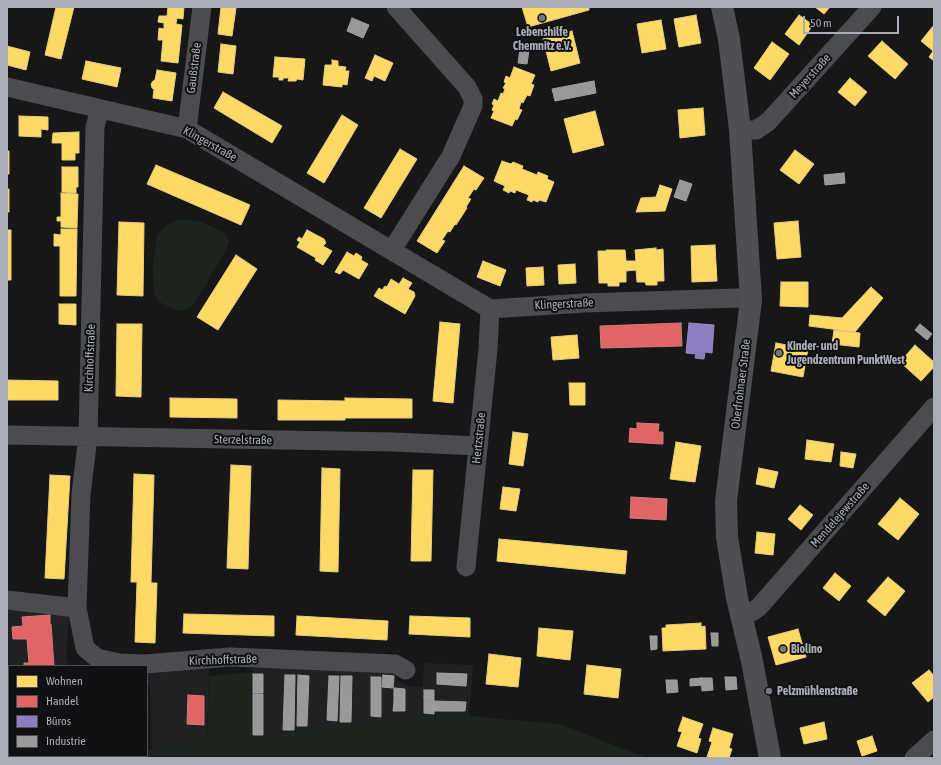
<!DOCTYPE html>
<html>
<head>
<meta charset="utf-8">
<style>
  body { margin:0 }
  #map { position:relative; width:941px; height:765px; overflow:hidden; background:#171717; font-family:"Asap Condensed",sans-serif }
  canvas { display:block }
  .frame { position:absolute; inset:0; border:8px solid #a8adb8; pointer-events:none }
  .legend { position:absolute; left:8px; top:665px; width:140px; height:92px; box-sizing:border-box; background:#111113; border:1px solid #4d4f55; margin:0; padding:5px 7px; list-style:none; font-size:12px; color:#a8adb8 }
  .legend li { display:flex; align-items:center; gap:8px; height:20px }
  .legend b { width:20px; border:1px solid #4d4f55 }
  .scale { position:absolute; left:803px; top:16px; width:96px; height:18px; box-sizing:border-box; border:2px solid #a8adb8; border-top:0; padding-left:5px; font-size:12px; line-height:14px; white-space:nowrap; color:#a8adb8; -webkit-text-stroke:3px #111113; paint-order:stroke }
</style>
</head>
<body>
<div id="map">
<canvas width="941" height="765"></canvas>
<div class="frame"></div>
<ul class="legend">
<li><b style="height:11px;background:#ffd966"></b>Wohnen</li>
<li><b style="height:11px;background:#e06666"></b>Handel</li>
<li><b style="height:11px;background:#8e7cc3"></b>Büros</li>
<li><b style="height:11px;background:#999"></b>Industrie</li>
</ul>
<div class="scale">50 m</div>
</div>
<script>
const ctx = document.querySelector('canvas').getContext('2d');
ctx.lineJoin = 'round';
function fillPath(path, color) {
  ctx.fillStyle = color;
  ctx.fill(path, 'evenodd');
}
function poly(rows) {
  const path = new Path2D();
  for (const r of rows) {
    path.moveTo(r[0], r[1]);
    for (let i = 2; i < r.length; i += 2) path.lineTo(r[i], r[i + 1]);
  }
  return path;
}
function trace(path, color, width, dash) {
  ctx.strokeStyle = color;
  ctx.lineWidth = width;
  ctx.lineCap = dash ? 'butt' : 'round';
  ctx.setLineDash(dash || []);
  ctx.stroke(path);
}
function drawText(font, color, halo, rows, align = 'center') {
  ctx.font = font + ' "Asap Condensed",sans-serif';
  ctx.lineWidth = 4;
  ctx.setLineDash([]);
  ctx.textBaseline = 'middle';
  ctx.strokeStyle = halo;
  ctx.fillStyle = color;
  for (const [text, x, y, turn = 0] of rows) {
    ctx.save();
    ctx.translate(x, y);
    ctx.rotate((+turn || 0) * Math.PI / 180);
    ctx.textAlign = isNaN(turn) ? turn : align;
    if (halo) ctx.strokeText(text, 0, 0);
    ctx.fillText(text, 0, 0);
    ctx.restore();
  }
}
const built = poly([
  [7,606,61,612,69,617,66,659,69,666,9,666,9,687,7,687],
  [424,663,473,665,469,716,430,715,356,726,252,736,253,665,395,672,398,681,407,686,423,687],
  [209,666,207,744,152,750,150,686,147,682,147,671]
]);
const green = poly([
  [180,220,200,221,225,233,229,240,226,251,193,305,186,310,177,310,159,302,154,294,153,266,157,235,166,225],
  [252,672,253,736,356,726,430,715,469,716,558,724,648,758,60,758,82,756,147,756,147,750,207,744,209,676]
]);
const homes = poly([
  [56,7,74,7,61,59,45,55,56,7],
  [168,7,184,7,183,19,177,18,176,24,182,25,178,63,161,61,163,40,158,40,159,28,164,29,164,23,158,22,159,16,167,16,168,7],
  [221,7,236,8,232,36,218,34,221,7],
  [522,7,589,7,589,10,528,27,522,7],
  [815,7,830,7,824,14,815,7],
  [696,15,701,43,679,47,674,19,696,15],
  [799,15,813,25,799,45,785,34,799,15],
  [661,20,666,49,642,53,637,24,661,20],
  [934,25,934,61,929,57,933,51,921,41,934,25],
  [572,31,580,63,551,71,543,39,572,31],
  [882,41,908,64,895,79,868,56,882,41],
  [772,42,789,54,770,80,754,68,772,42],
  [221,44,236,46,233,74,218,72,221,44],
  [7,46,30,52,26,70,7,65,7,46],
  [375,55,393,63,385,81,374,76,372,81,365,78,375,55],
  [275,57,305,59,303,80,297,79,296,81,288,81,289,78,283,78,283,80,279,80,279,77,273,77,275,57],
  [332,60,338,61,338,66,346,67,345,71,349,71,347,85,342,84,342,87,323,85,325,65,332,65,332,60],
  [86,61,121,68,117,87,82,79,86,61],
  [514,67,535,75,531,84,534,85,530,96,527,95,523,103,521,102,519,109,522,110,517,120,515,119,512,126,491,118,494,111,492,110,494,105,492,104,494,99,498,101,501,93,503,94,505,89,503,88,506,83,504,82,506,76,510,78,514,67],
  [157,70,176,73,172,101,153,98,154,89,152,88,151,84,153,81,155,80,157,70],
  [850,78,867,92,855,106,838,92,850,78],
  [223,92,282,126,272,143,214,108,223,92],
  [703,108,705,135,680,138,678,110,703,108],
  [595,111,604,145,573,153,564,119,595,111],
  [342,115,358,125,324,183,307,173,342,115],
  [19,116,48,117,48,130,41,129,41,137,19,136,19,116],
  [79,132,79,153,75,153,75,160,62,160,62,143,52,143,53,133,79,132],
  [400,149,417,159,381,218,364,208,400,149],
  [795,150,814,164,799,184,780,170,795,150],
  [7,151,9,151,9,174,7,174,7,151],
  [502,161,511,164,513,162,523,166,522,169,537,175,538,172,548,176,547,179,554,182,546,202,539,200,538,202,533,200,532,202,527,200,529,195,516,190,515,193,510,191,509,193,503,190,505,186,494,181,502,161],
  [156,165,250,205,241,225,147,184,156,165],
  [464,166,484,178,476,190,474,189,468,198,471,199,466,207,467,208,456,225,455,224,450,232,448,231,442,240,445,241,437,253,417,241,464,166],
  [62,167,78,167,78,187,76,187,76,193,62,192,62,167],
  [660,185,672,189,665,211,636,212,641,198,656,197,660,185],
  [7,189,9,189,9,212,7,212,7,189],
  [61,193,78,194,77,228,61,227,61,221,57,221,57,217,61,217,61,193],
  [798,221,801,257,777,259,774,223,798,221],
  [119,222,144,223,143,296,117,295,119,222],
  [61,229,77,229,76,296,60,296,60,246,54,246,54,234,61,235,61,229],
  [7,230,11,230,11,280,7,280,7,230],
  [307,230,324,239,326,243,323,246,332,251,323,265,315,260,316,258,297,247,300,242,297,240,299,237,302,239,307,230],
  [715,245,717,281,692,282,691,246,715,245],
  [656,248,656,250,663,249,664,281,657,281,657,285,646,285,645,282,637,282,636,270,626,271,626,282,619,282,619,286,608,286,608,283,599,283,598,251,606,251,606,250,625,250,626,261,636,261,635,250,656,248],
  [347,252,354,256,356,253,362,257,361,260,368,264,359,279,343,270,340,274,335,272,347,252],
  [236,255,257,269,218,330,197,317,236,255],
  [483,261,506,270,500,286,477,277,483,261],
  [575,264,576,283,559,284,558,265,575,264],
  [543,267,544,285,527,286,526,268,543,267],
  [403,278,412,283,408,289,414,292,415,296,405,314,374,296,379,288,382,290,385,286,387,287,391,279,399,284,403,278],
  [781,282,808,282,808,307,780,306,781,282],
  [871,287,883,298,855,332,809,326,810,315,842,318,871,287],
  [59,304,76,304,76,325,59,324,59,304],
  [440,322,460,324,453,403,433,401,440,322],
  [117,324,142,324,141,397,116,396,117,324],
  [834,330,860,333,859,347,832,344,834,330],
  [577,335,579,358,553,360,551,337,577,335],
  [776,343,808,349,803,377,771,371,776,343],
  [915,345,934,362,934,367,921,381,900,362,915,345],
  [7,380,58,381,58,400,7,400,7,380],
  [569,383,585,383,585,405,570,405,569,383],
  [170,398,237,399,237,418,170,417,170,398],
  [345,398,412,399,412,418,345,418,345,420,278,420,278,400,345,401,345,398],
  [513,432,528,434,523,466,509,464,513,432],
  [807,440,834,444,831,462,805,459,807,440],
  [676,442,701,446,695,482,670,479,676,442],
  [841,452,856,454,853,468,840,466,841,452],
  [231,465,251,466,248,569,227,568,231,465],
  [322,468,340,469,338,572,320,571,322,468],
  [759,468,778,472,774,488,756,484,759,468],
  [413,470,433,470,431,561,411,561,413,470],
  [134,474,154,475,151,583,157,583,155,643,135,642,137,582,131,582,134,474],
  [50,475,70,476,64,579,45,578,50,475],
  [503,487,520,489,516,511,500,509,503,487],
  [900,498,919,514,898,540,878,524,900,498],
  [800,505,813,515,801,530,788,519,800,505],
  [757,532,775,534,773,555,755,553,757,532],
  [499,539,627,551,625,574,497,561,499,539],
  [835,573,851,586,839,601,823,588,835,573],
  [888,577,905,591,885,616,867,601,888,577],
  [184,614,274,616,274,636,183,633,184,614],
  [297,616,388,621,387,640,296,635,297,616],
  [410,616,470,618,470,637,409,634,410,616],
  [701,623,701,627,705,626,706,649,663,651,662,628,666,628,666,625,701,623],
  [539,628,573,631,570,660,537,656,539,628],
  [798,629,806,657,776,665,768,637,798,629],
  [489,654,521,658,518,687,486,684,489,654],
  [587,665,621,669,618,698,584,694,587,665],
  [929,670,934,676,934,697,928,702,912,683,929,670],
  [683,717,703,724,698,738,701,739,697,753,677,746,682,732,678,731,683,717],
  [824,722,827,739,804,744,800,728,824,722],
  [713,728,733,734,729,748,732,749,729,758,711,758,707,757,712,742,709,741,713,728],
  [872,736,877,751,862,756,857,741,872,736]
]);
const shops = poly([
  [681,323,682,346,601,348,600,326,681,323],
  [637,423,659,424,658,432,663,432,663,444,629,442,630,428,637,429,637,423],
  [631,497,667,499,666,520,630,518,631,497],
  [50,615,50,624,51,624,54,666,24,666,24,663,29,663,27,639,13,639,12,627,23,626,22,617,50,615],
  [188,695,204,696,204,725,187,724,188,695]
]);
const offices = poly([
  [689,323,714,325,712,353,705,352,704,359,695,358,696,354,686,353,689,323]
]);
const industry = poly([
  [352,18,369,25,363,38,347,31,352,18],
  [521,42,530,43,527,64,518,63,521,42],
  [594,81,596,93,555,101,552,89,594,81],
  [844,173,845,183,825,185,824,175,844,173],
  [680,180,692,184,686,201,674,197,680,180],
  [920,324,932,334,927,340,915,330,920,324],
  [711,633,718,633,718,646,712,646,711,633],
  [650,636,657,636,657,649,651,650,650,636],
  [437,673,467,674,466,686,437,684,437,673],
  [253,674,263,674,263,693,253,693,253,674],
  [285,675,295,675,294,730,283,730,285,675],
  [298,675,309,676,307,726,297,726,298,675],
  [383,675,394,676,393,688,382,687,383,675],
  [329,676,339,676,337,721,327,720,329,676],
  [341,676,352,676,351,722,340,722,341,676],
  [371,677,381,677,381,717,371,716,371,677],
  [725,677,736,677,737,689,726,690,725,677],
  [701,678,712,678,713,690,702,691,701,678],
  [701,678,702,685,690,686,690,679,701,678],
  [666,680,677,680,678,692,667,693,666,680],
  [394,688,405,689,405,696,394,695,394,688],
  [424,690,434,690,434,697,424,697,424,690],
  [253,694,263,694,263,735,253,735,253,694],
  [394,695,405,696,405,703,394,702,394,695],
  [424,697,434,697,434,714,424,713,424,697],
  [434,701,466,702,465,711,434,711,434,701],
  [394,702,405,703,405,711,393,711,394,702]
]);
const minor = poly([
  [7,87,187,129,490,309,584,303,737,298,751,300],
  [100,109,95,127,88,437,81,494,77,608,85,648,97,658,119,663,145,664,230,657,255,658,395,664,406,670],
  [187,129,202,7],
  [740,130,756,130,768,122,872,7],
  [392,250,451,156,473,106,473,99,467,87,396,7],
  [7,435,394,442,478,446],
  [466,567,488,349,490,309],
  [7,600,77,608],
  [741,615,752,612,759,607,934,407],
  [914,758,934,740]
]);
const major = poly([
  [722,7,729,39,740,130,751,300,726,501,727,537,737,598,752,661,770,758]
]);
const markers = [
  [542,18,4,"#757880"],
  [779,353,4,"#757880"],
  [783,649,4,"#757880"],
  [769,691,4,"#757880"]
];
const poiNames = [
  ["Lebenshilfe",542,32,"center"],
  ["Chemnitz e.V.",542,46,"center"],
  ["Kinder- und",787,346],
  ["Jugendzentrum PunktWest",787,360],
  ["Biolino",791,649],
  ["Pelzmühlenstraße",777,691]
];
const streetNames = [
  ["Gaußstraße",194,68,-83],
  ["Meyerstraße",810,76,-48],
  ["Klingerstraße",210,144,29],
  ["Klingerstraße",564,304,-3],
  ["Kirchhoffstraße",90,358,-88],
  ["Oberfrohnaer Straße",741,384,-83],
  ["Hertzstraße",479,438,-84],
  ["Sterzelstraße",243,440,1],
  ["Mendelejewstraße",840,515,-49],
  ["Kirchhoffstraße",223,660,-2]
];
fillPath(built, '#212123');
fillPath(green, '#1d241e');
fillPath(homes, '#ffd966');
trace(homes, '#e5cc7f', 1);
fillPath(shops, '#e06666');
trace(shops, '#cf7b7f', 1);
fillPath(offices, '#8e7cc3');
trace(offices, '#968bc0', 1);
fillPath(industry, '#999');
trace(industry, '#9e9fa2', 1);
trace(minor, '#4b4c50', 19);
trace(major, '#4d4f52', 22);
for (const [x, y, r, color] of markers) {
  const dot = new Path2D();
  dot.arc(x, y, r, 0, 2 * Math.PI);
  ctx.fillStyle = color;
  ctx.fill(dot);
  trace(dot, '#111113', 1.5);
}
drawText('bold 12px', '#a8adb8', '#111113', poiNames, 'left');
drawText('12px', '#a8adb8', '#111113', streetNames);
</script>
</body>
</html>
